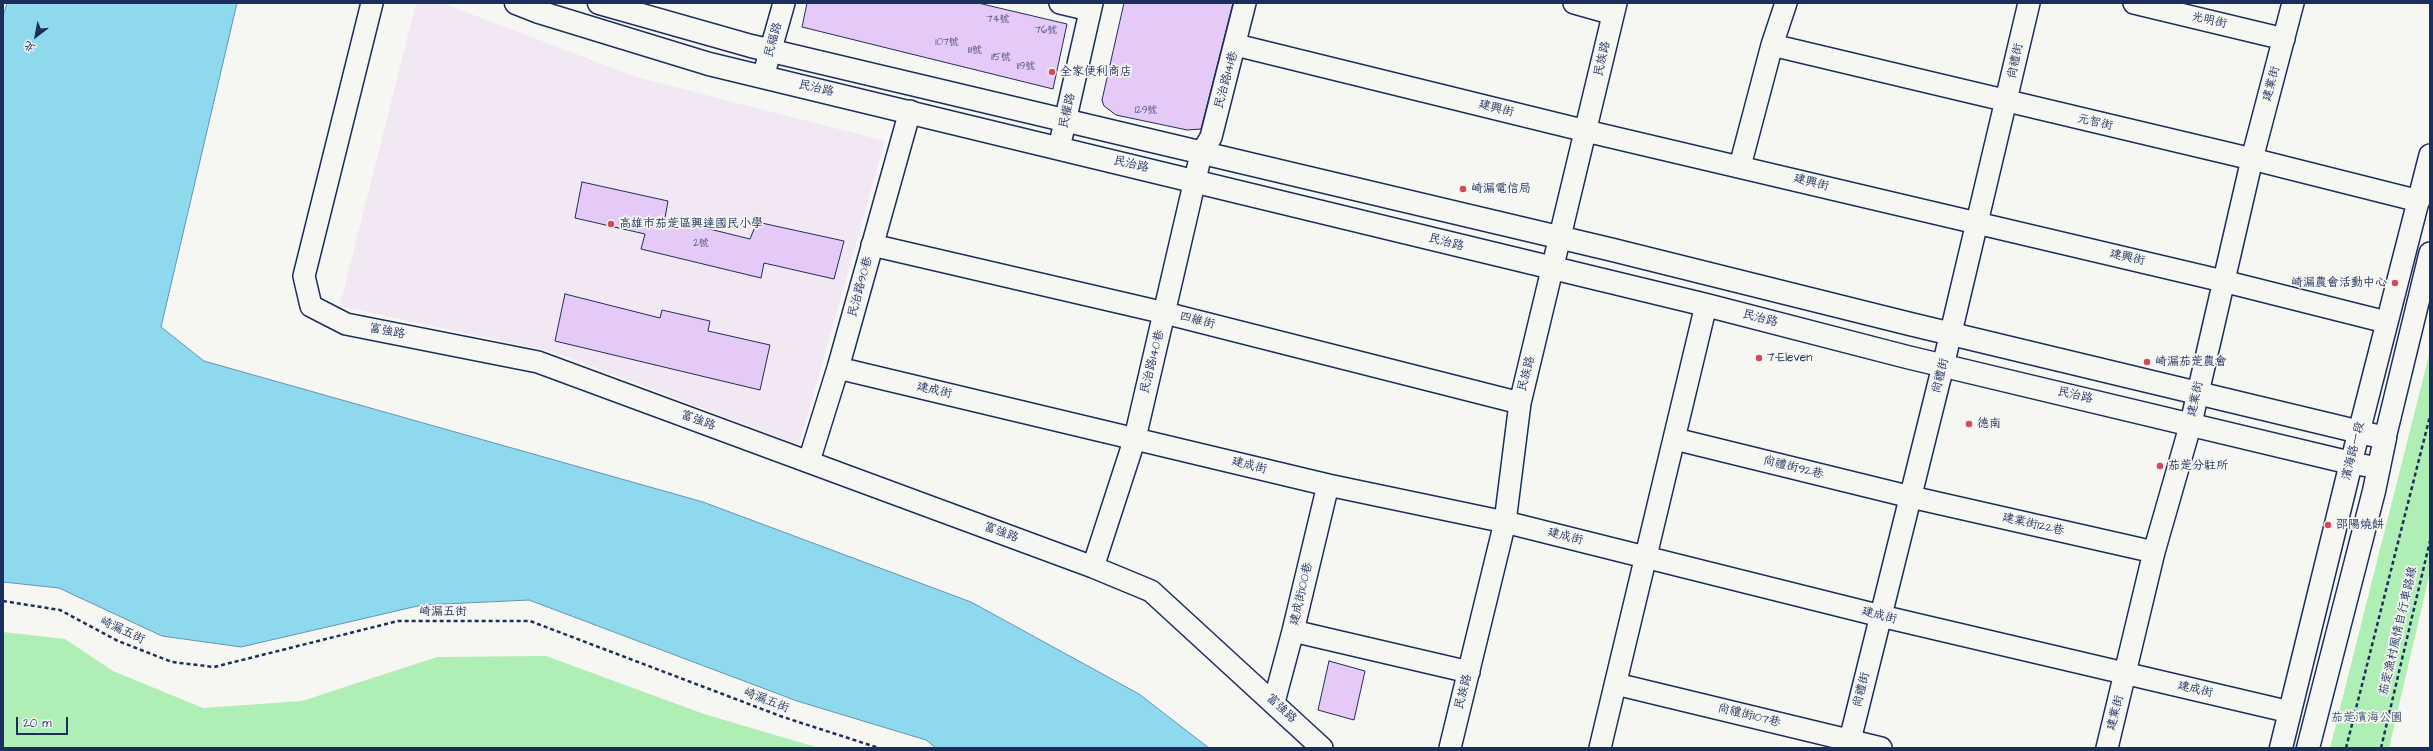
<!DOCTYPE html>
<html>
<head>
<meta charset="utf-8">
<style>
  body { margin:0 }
  #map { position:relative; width:2433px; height:751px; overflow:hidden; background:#f6f6f2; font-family:"Architects Daughter","LXGW WenKai TC",sans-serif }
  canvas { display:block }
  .frame { position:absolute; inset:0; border:4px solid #1b2f5e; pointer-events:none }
  .north { position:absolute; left:16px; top:16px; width:40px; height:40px; -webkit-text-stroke:3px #f6f6f2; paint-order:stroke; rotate:212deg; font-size:11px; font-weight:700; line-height:16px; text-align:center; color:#1b2f5e }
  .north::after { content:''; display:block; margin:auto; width:14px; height:18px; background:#1b2f5e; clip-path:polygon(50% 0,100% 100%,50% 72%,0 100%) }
  .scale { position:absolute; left:16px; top:717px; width:52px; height:18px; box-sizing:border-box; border:2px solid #1b2f5e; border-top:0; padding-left:5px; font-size:12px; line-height:14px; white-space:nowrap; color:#1b2f5e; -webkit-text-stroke:3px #f6f6f2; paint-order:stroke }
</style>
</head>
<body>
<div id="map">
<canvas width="2433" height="751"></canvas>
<div class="frame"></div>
<div class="north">北</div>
<div class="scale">20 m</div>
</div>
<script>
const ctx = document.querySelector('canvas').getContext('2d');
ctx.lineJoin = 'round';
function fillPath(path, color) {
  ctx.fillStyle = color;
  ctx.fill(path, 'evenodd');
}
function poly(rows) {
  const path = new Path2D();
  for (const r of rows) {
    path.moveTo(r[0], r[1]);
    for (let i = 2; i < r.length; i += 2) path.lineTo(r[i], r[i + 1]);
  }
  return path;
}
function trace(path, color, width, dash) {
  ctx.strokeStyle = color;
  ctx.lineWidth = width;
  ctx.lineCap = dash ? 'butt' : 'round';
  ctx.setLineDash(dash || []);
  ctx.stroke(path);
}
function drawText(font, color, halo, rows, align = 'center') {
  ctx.font = font + ' "Architects Daughter","LXGW WenKai TC",sans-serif';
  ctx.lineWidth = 3.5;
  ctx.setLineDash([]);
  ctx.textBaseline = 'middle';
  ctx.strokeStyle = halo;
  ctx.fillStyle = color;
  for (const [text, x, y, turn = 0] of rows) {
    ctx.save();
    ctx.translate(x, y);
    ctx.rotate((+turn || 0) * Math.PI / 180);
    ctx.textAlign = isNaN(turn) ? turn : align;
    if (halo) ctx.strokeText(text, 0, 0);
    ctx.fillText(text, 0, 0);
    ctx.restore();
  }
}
const built = poly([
  [416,3,442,3,636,77,885,141,799,445,557,353,340,306]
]);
const green = poly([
  [2430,351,2430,572,2389,748,2330,748],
  [3,632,65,639,113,671,203,708,302,701,437,657,546,656,704,714,819,748,3,748]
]);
const water = poly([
  [7,3,237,3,161,327,204,361,703,502,971,602,1139,694,1209,748,936,748,926,740,797,701,529,600,422,605,241,647,162,636,59,588,3,582,3,16,7,3]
]);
const building = poly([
  [807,3,978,3,1067,24,1053,89,802,27,807,3],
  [1124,3,1233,3,1201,129,1187,130,1116,115,1104,106,1102,100,1124,3],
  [582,182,668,201,665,218,750,239,757,222,844,241,834,279,764,263,761,278,641,249,645,234,575,218,582,182],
  [565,294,660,318,662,310,710,321,708,331,770,345,760,390,555,341,565,294],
  [1329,661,1365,671,1354,720,1318,710,1329,661]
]);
const path = poly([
  [3,601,60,610,118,641,172,662,214,667,398,621,530,621,783,717,879,748],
  [2346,748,2430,416],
  [2381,748,2430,541]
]);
const minor = poly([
  [372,3,304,276,311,306,346,324,538,362,1093,567,1151,591,1322,748],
  [1060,3,1090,10],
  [1574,3,1613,14],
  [2134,3,2284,39],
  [1236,45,1586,131,2223,281,2386,322],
  [1772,45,2252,159,2419,201],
  [763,77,784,3],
  [1059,148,1092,3],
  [1740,166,1772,45,1786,3],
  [872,245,1165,313,1520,403],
  [838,368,1328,485,1505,522,1881,616,2290,712],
  [2385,438,2430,253],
  [1675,439,1911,497,2154,552],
  [809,461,838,368,910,111],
  [2379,468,2351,463,2430,155],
  [1093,567,1135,438,1201,154,1211,137,1245,3],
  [1293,631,1469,672],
  [1616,684,1881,748],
  [1274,702,1293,631,1328,485],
  [1450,748,1505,522,1520,403,1616,3],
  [1600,748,1706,305],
  [1848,748,1943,366,2029,3],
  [2107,748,2154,552,2191,423,2252,159,2293,3]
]);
const major = poly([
  [516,3,539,12,709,64,1706,305,1907,357,2351,463,2281,748],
  [599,3,751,46,1613,250,1910,324,2385,438,2374,491,2308,748]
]);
const markers = [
  [1052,72,4,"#d1495b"],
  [1463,189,4,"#d1495b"],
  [611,224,4,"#d1495b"],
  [2395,283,4,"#d1495b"],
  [1759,358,4,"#d1495b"],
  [2147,362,4,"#d1495b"],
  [1969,424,4,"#d1495b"],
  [2160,466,4,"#d1495b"],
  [2328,525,4,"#d1495b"]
];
const numberNames = [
  ["74號",998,20],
  ["76號",1046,31],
  ["107號",947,43],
  ["111號",975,51],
  ["115號",1001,58],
  ["119號",1026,67],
  ["129號",1146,111],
  ["2號",701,244]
];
const streetNames = [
  ["光明街",2209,21,13],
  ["民福路",774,40,-74],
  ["民族路",1603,59,-77],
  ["尚禮街",2016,61,-78],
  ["民治路141巷",1227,80,-75],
  ["建業街",2272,84,-75],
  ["民治路",816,89,13],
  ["建興街",1496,109,14],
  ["民權路",1068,111,-77],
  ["元智街",2095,123,13],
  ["民治路",1131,165,13],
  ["建興街",1811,183,14],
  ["民治路",1446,243,14],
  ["建興街",2127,258,13],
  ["民治路90巷",861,287,-75],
  ["民治路",1760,319,14],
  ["四維街",1197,321,14],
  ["富強路",387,332,11],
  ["民治路140巷",1153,362,-76],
  ["民族路",1527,374,-76],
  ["尚禮街",1941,376,-76],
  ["建成街",934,391,13],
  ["民治路",2075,396,13],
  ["建業街",2196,399,-78],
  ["富強路",698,421,20],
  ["濱海路一段",2354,451,-76],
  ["建成街",1249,466,14],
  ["尚禮街92巷",1793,468,14],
  ["建業街122巷",2033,525,13],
  ["富強路",1001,533,20],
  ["建成街",1565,537,14],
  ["建成街100巷",1302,594,-77],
  ["崎漏五街",443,612],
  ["建成街",1879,616,14],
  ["崎漏五街",122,631,25],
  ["茄萣漁村風情自行車路線",2399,631,-77],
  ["尚禮街",1862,690,-76],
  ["建成街",2195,690,13],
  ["民族路",1464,692,-76],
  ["崎漏五街",766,701,21],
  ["富強路",1281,709,43],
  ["建業街",2116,713,-76],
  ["尚禮街107巷",1749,716,14]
];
const poiNames = [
  ["全家便利商店",1060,72],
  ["崎漏電信局",1471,189],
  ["高雄市茄萣區興達國民小學",619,224],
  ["崎漏農會活動中心",2387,283,"right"],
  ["7-Eleven",1767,358],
  ["崎漏茄萣農會",2155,362],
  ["德南",1977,424],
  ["茄萣分駐所",2168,466],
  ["邵陽燒餅",2336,525]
];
const parkNames = [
  ["茄萣濱海公園",2367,718]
];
fillPath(built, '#f1e8f4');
fillPath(green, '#afeeb5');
fillPath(water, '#8fd9ef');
trace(water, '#6195b5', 1);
fillPath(building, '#e5c9f7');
trace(building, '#1b2f5e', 1);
trace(minor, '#1b2f5e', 24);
trace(major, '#1b2f5e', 25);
trace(path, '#1b2f5e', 2.5, [4, 3]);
trace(minor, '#f6f6f2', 21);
trace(major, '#f6f6f2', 22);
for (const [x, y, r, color] of markers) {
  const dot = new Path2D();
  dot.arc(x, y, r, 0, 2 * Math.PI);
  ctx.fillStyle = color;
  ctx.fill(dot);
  trace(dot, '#f6f6f2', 1.5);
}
drawText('10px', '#4e5684', null, numberNames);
drawText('12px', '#1b2f5e', '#f6f6f2', streetNames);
drawText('12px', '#1b2f5e', '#f6f6f2', poiNames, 'left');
drawText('12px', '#39556f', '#f6f6f2', parkNames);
</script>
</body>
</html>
